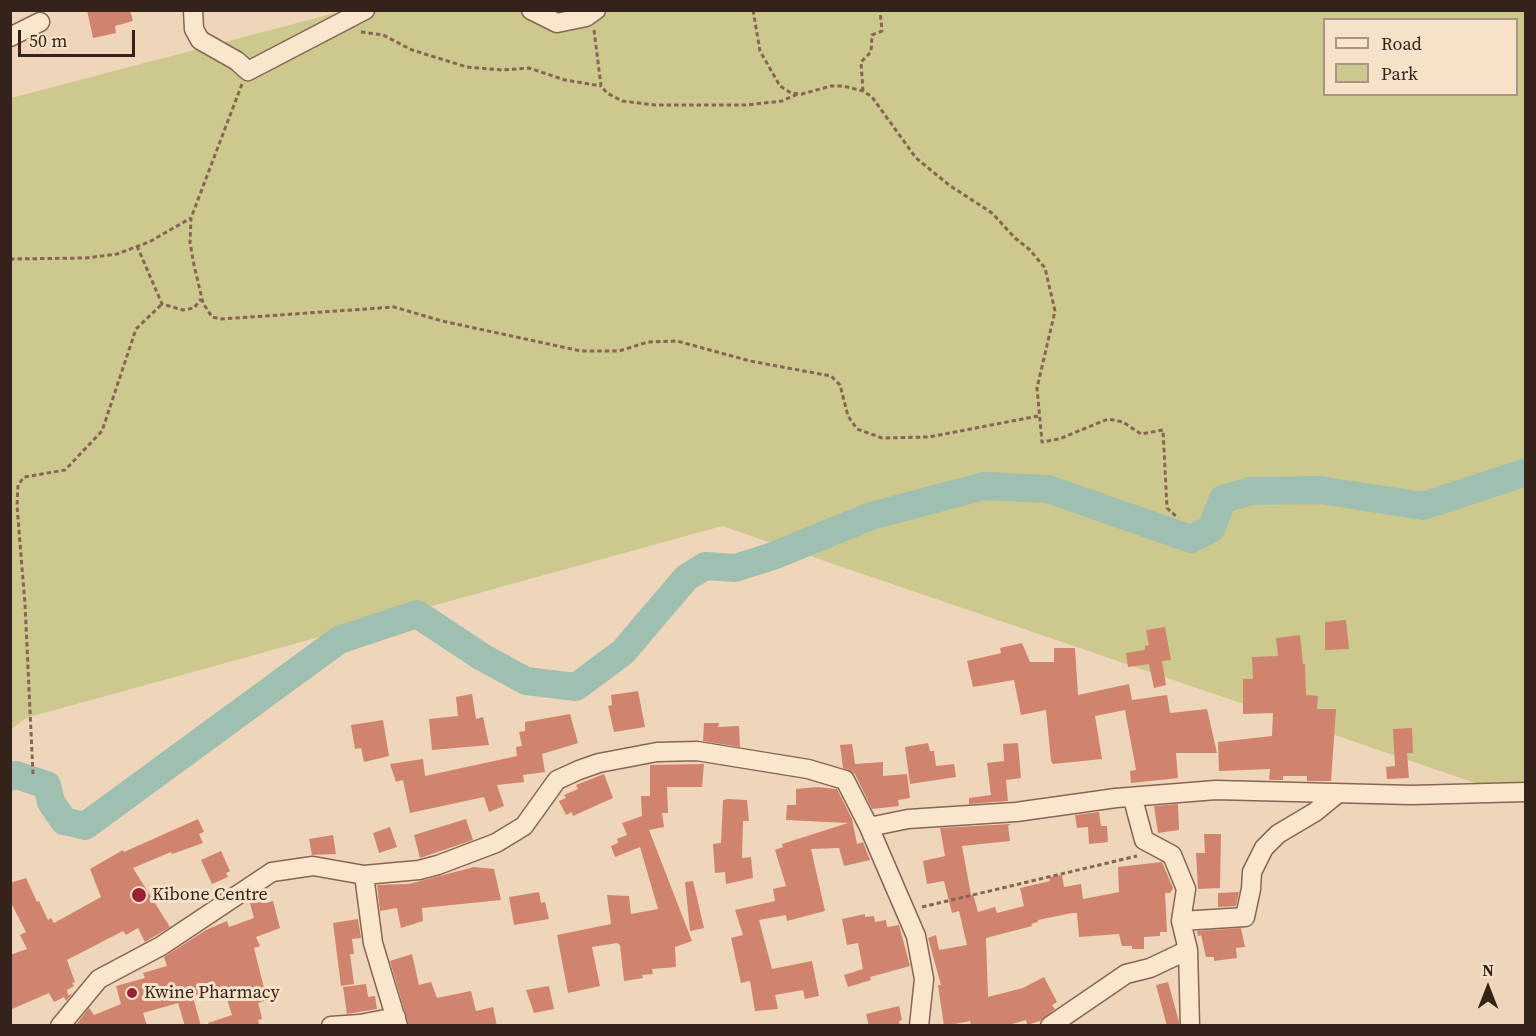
<!DOCTYPE html>
<html>
<head>
<meta charset="utf-8">
<style>
  body { margin:0 }
  #map { position:relative; width:1536px; height:1036px; overflow:hidden; background:#efd6ba; font-family:"Source Serif 4",serif }
  canvas { display:block }
  .frame { position:absolute; inset:0; border:12px solid #35221a; pointer-events:none }
  .legend { position:absolute; left:1323px; top:18px; width:195px; height:78px; box-sizing:border-box; background:#f7e1c9; border:2px solid #a99583; margin:0; padding:8px 10px; list-style:none; font-size:18px; color:#35221a }
  .legend li { display:flex; align-items:center; gap:12px; height:30px }
  .legend b { width:30px; border:2px solid #a99583 }
  .north { position:absolute; left:1458px; top:958px; width:60px; height:60px; -webkit-text-stroke:4px #f7e1c9; paint-order:stroke; rotate:0deg; font-size:16px; font-weight:700; line-height:24px; text-align:center; color:#35221a }
  .north::after { content:''; display:block; margin:auto; width:21px; height:27px; background:#35221a; clip-path:polygon(50% 0,100% 100%,50% 72%,0 100%) }
  .scale { position:absolute; left:18px; top:30px; width:117px; height:27px; box-sizing:border-box; border:3px solid #35221a; border-top:0; padding-left:8px; font-size:18px; line-height:21px; white-space:nowrap; color:#35221a; -webkit-text-stroke:4px #f7e1c9; paint-order:stroke }
</style>
</head>
<body>
<div id="map">
<canvas width="1536" height="1036"></canvas>
<div class="frame"></div>
<ul class="legend">
<li><b style="height:8px;background:#fae5cd"></b>Road</li>
<li><b style="height:16px;background:#cdc98e"></b>Park</li>
</ul>
<div class="north">N</div>
<div class="scale">50 m</div>
</div>
<script>
const ctx = document.querySelector('canvas').getContext('2d');
ctx.lineJoin = 'round';
function fillPath(path, color) {
  ctx.fillStyle = color;
  ctx.fill(path, 'evenodd');
}
function poly(rows) {
  const path = new Path2D();
  for (const r of rows) {
    path.moveTo(r[0], r[1]);
    for (let i = 2; i < r.length; i += 2) path.lineTo(r[i], r[i + 1]);
  }
  return path;
}
function trace(path, color, width, dash) {
  ctx.strokeStyle = color;
  ctx.lineWidth = width;
  ctx.lineCap = dash ? 'butt' : 'round';
  ctx.setLineDash(dash || []);
  ctx.stroke(path);
}
function drawText(font, color, halo, rows, align = 'center') {
  ctx.font = font + ' "Source Serif 4",serif';
  ctx.lineWidth = 6;
  ctx.setLineDash([]);
  ctx.textBaseline = 'middle';
  ctx.strokeStyle = halo;
  ctx.fillStyle = color;
  for (const [text, x, y, turn = 0] of rows) {
    ctx.save();
    ctx.translate(x, y);
    ctx.rotate((+turn || 0) * Math.PI / 180);
    ctx.textAlign = isNaN(turn) ? turn : align;
    if (halo) ctx.strokeText(text, 0, 0);
    ctx.fillText(text, 0, 0);
    ctx.restore();
  }
}
const green = poly([
  [343,11,1525,11,1525,800,722,526,26,718,11,729,11,98],
  [1324,20,1516,20,1516,94,1324,94]
]);
const river = poly([
  [10,777,16,775,47,785,51,802,64,821,85,826,339,640,417,614,482,657,526,681,576,687,623,652,686,578,705,566,735,568,773,556,871,516,984,486,1048,489,1191,539,1211,529,1223,499,1251,491,1320,490,1423,506,1526,472]
]);
const building = poly([
  [87,10,130,10,133,21,115,26,116,33,93,38],
  [1346,620,1349,649,1325,650,1325,622],
  [1165,627,1171,660,1162,661,1166,685,1154,688,1149,664,1128,667,1126,653,1145,650,1145,646,1149,645,1146,630],
  [1300,635,1303,664,1305,664,1306,695,1318,696,1317,709,1336,709,1331,781,1307,781,1307,776,1283,776,1283,780,1269,780,1270,769,1219,771,1218,742,1272,736,1273,713,1243,714,1243,679,1253,679,1252,657,1278,656,1276,638],
  [1022,643,1030,662,1054,662,1054,648,1075,648,1078,695,1129,684,1132,700,1167,695,1170,713,1207,709,1217,753,1176,753,1178,778,1131,783,1130,771,1136,770,1125,710,1095,716,1102,759,1053,764,1051,761,1046,710,1021,715,1014,680,973,687,967,661,1001,653,1000,648],
  [638,691,645,727,614,732,608,706,612,705,611,695],
  [472,694,476,719,483,717,489,745,432,750,429,719,458,716,456,697],
  [570,714,578,743,542,754,545,772,523,775,524,782,497,785,504,806,489,812,484,797,410,813,403,780,396,782,390,764,423,759,425,776,517,756,516,747,522,746,519,732,525,731,525,722],
  [383,720,389,756,364,762,361,748,355,749,351,725],
  [704,723,719,723,718,727,739,726,740,747,703,741],
  [1412,728,1413,753,1407,753,1409,778,1387,779,1386,767,1395,766,1393,729],
  [928,743,930,751,934,751,936,766,954,764,956,777,910,784,905,747],
  [1018,743,1021,778,1006,780,1008,801,969,804,969,798,991,795,987,763,1004,761,1003,744],
  [852,744,855,764,883,762,883,776,907,774,910,798,898,800,899,806,872,809,855,774,843,768,840,745],
  [704,764,702,787,667,787,668,813,662,813,664,827,649,830,692,941,675,947,676,967,652,969,653,974,642,975,643,978,624,981,620,945,617,943,592,947,600,986,568,993,557,935,611,924,607,895,629,896,631,914,658,909,640,847,615,857,611,846,618,843,617,839,627,835,622,823,642,816,641,796,650,796,650,765],
  [604,774,613,798,573,816,572,812,566,815,559,801,566,798,564,795,578,789,576,785],
  [817,787,837,789,852,819,857,844,863,842,870,860,844,866,839,848,811,849,825,911,787,921,786,915,759,920,772,969,812,961,819,996,805,999,803,990,775,995,778,1009,755,1011,750,981,741,983,731,938,743,935,735,910,775,901,773,889,786,886,775,850,783,847,782,844,848,823,786,820,787,805,796,805,796,789],
  [728,799,747,800,749,821,743,821,742,858,751,857,753,878,726,884,725,872,715,873,713,844,721,843,723,800],
  [1178,804,1179,830,1158,833,1154,806],
  [1099,812,1101,826,1107,826,1108,842,1089,844,1088,827,1077,828,1075,815],
  [198,819,204,832,199,834,203,843,172,854,171,852,133,868,170,927,145,942,138,928,126,935,123,931,67,960,75,982,72,983,74,986,67,990,68,995,72,994,66,1001,64,997,54,1002,49,993,10,1010,10,955,27,949,20,935,26,932,10,901,10,883,26,878,37,902,39,901,48,920,51,918,54,923,101,897,90,869,123,850,124,852],
  [466,819,473,840,420,858,414,835],
  [1011,824,1008,826,1010,841,962,846,971,895,973,894,978,912,995,907,997,913,1024,906,1020,888,1050,881,1049,877,1062,875,1064,887,1081,884,1083,899,1119,892,1118,867,1162,862,1173,888,1170,893,1165,893,1167,932,1160,932,1160,936,1144,937,1144,949,1132,949,1132,946,1122,946,1119,934,1079,937,1077,913,1072,913,1038,920,1038,922,1031,924,1032,926,986,938,988,997,1023,988,1044,977,1057,1002,1052,1005,1055,1009,1040,1021,1027,1025,1026,1020,1005,1026,971,1026,970,1021,944,1026,938,985,941,985,928,938,936,935,939,950,967,945,959,911,952,913,944,881,927,884,923,861,945,856,940,828],
  [390,827,397,847,379,853,373,833],
  [1204,834,1221,834,1220,888,1198,889,1196,853,1205,853],
  [333,835,336,854,312,855,309,839],
  [221,851,230,871,226,873,228,877,212,884,201,860],
  [474,867,494,869,501,900,422,908,423,921,401,928,397,908,380,911,377,885,409,884],
  [693,881,704,928,690,931,685,882],
  [539,892,541,903,545,902,549,919,514,925,509,897],
  [1239,892,1236,906,1218,907,1218,893],
  [265,899,266,903,273,901,280,928,256,937,260,946,254,948,267,1000,258,1003,261,1014,262,1019,258,1020,260,1026,209,1026,208,1023,232,1015,223,987,193,997,201,1026,185,1026,178,1003,143,1013,147,1026,75,1026,89,1008,94,1015,121,1004,116,986,145,978,143,973,167,966,164,957,206,930,227,921,229,927,254,918,250,903],
  [865,914,865,917,874,916,875,922,886,920,887,927,899,925,910,966,870,977,871,980,848,987,844,975,863,969,858,943,847,945,842,919],
  [358,919,361,938,352,939,354,954,350,954,354,984,341,986,333,923],
  [1241,928,1245,947,1236,948,1237,958,1214,961,1214,957,1206,957,1201,935,1198,936,1197,931],
  [412,954,419,985,431,982,437,998,471,991,476,1011,493,1007,497,1026,409,1026,390,961],
  [1168,982,1179,1022,1179,1026,1167,1026,1156,985],
  [366,984,368,997,375,996,377,1009,347,1014,343,987],
  [549,986,554,1009,534,1013,526,990],
  [899,1006,902,1020,899,1021,900,1026,869,1026,866,1014]
]);
const path = poly([
  [753,10,760,51,780,86,791,93,802,94,831,86,843,86,863,91,872,97,916,158,949,185,992,213,1015,238,1030,250,1045,268,1055,311,1037,388,1042,442,1059,439,1108,419,1123,422,1141,434,1163,430,1167,508,1178,518],
  [594,30,601,86,607,93,622,101,655,105,746,105,782,101,798,94],
  [361,32,383,35,412,50,467,67,502,70,529,68,565,80,601,86],
  [242,84,191,218,190,243,194,265,203,303,212,317,222,319,394,307,442,321,581,351,619,351,648,342,677,341,750,361,831,376,840,385,848,416,857,429,882,438,929,437,1038,416],
  [863,91,861,62,871,52,872,35,882,31,880,10],
  [137,246,162,304,183,310,194,308,201,299],
  [10,259,86,258,117,254,149,242,191,218],
  [33,774,25,604,17,506,18,485,24,477,65,470,102,431,136,329,162,304],
  [922,907,1137,856]
]);
const street = poly([
  [193,10,194,29,200,40,237,61,248,71,365,10],
  [531,10,557,23,586,17,596,10],
  [10,37,40,22],
  [1133,799,1144,840,1172,855,1186,889,1181,921,1188,950,1190,1026],
  [869,827,908,819,1016,812,1116,798,1216,790,1412,795,1526,792],
  [364,875,373,943,398,1026],
  [1181,921,1245,917,1251,889,1252,872,1264,848,1278,834,1315,812,1337,794],
  [60,1026,99,979,161,946,272,872,313,866,364,875,419,870,438,865,496,843,524,826,557,780,579,770,599,763,657,752,697,751,808,769,845,780,869,827,916,936,924,979,919,1026],
  [331,1026,360,1024,396,1017],
  [1050,1026,1126,974,1150,968,1188,950]
]);
const markers = [
  [139,895,8,"#982137"],
  [132,993,6,"#982137"]
];
const poiNames = [
  ["Kibone Centre",152,895],
  ["Kwine Pharmacy",144,993]
];
fillPath(green, '#cdc98e');
trace(river, '#9fc0b0', 28);
fillPath(building, '#d0846d');
trace(street, '#876554', 21);
trace(path, '#876554', 3, [4.5, 3]);
trace(street, '#fae5cd', 18);
for (const [x, y, r, color] of markers) {
  const dot = new Path2D();
  dot.arc(x, y, r, 0, 2 * Math.PI);
  ctx.fillStyle = color;
  ctx.fill(dot);
  trace(dot, '#f7e1c9', 2);
}
drawText('18px', '#35221a', '#f7e1c9', poiNames, 'left');
</script>
</body>
</html>
